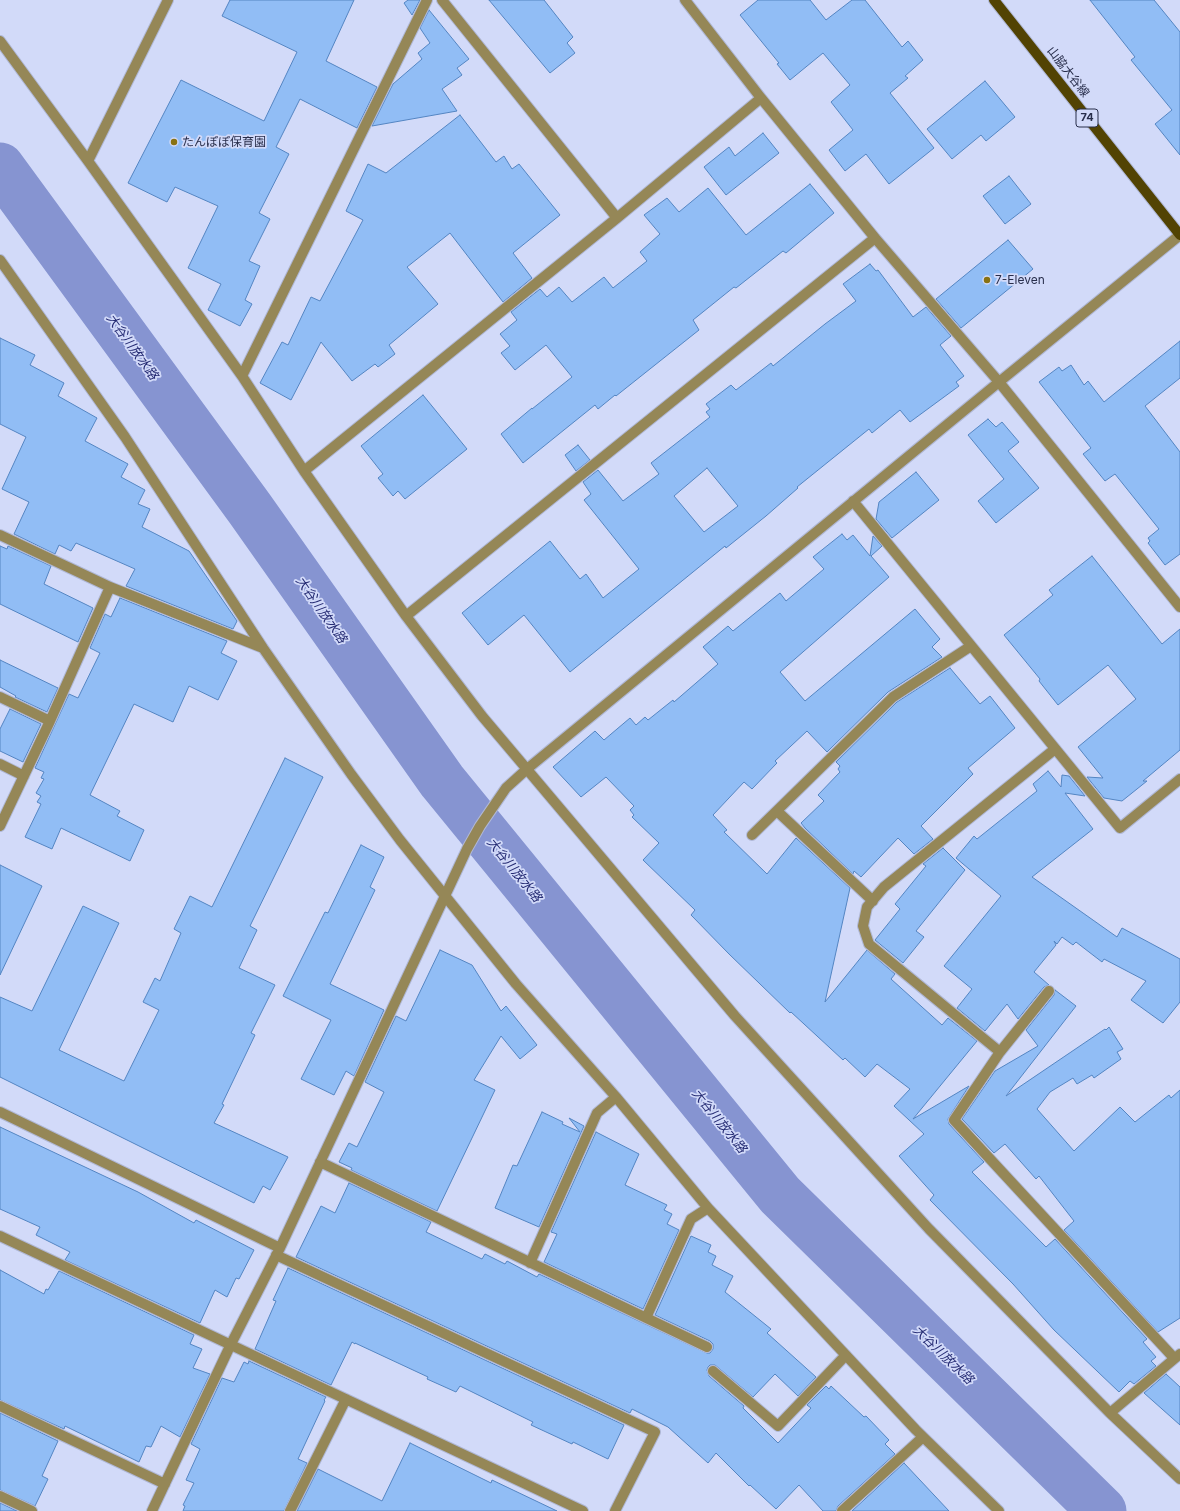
<!DOCTYPE html>
<html>
<head>
<meta charset="utf-8">
<style>
  body { margin:0 }
  canvas { display:block; background:#d2daf9 }
</style>
</head>
<body>
<canvas width="1180" height="1511"></canvas>
<script>
const ctx = document.querySelector('canvas').getContext('2d');
ctx.lineJoin = 'round';
function poly(rows) {
  const path = new Path2D();
  for (const r of rows) {
    path.moveTo(r[0], r[1]);
    for (let i = 2; i < r.length; i += 2) path.lineTo(r[i], r[i + 1]);
  }
  return path;
}
function trace(path, color, width, dash) {
  ctx.strokeStyle = color;
  ctx.lineWidth = width;
  ctx.lineCap = dash ? 'butt' : 'round';
  ctx.setLineDash(dash || []);
  ctx.stroke(path);
}
function fillPath(path, color) {
  ctx.fillStyle = color;
  ctx.fill(path, 'evenodd');
}
function drawText(font, color, halo, rows, align = 'center') {
  ctx.font = font + ' Inter,"Noto Sans JP",sans-serif';
  ctx.lineWidth = 3.5;
  ctx.setLineDash([]);
  ctx.textBaseline = 'middle';
  ctx.strokeStyle = halo;
  ctx.fillStyle = color;
  for (const [text, x, y, turn = 0] of rows) {
    ctx.save();
    ctx.translate(x, y);
    ctx.rotate((+turn || 0) * Math.PI / 180);
    ctx.textAlign = isNaN(turn) ? turn : align;
    if (halo) ctx.strokeText(text, 0, 0);
    ctx.fillText(text, 0, 0);
    ctx.restore();
  }
}
const river = poly([
  [0,167,250,509,442,781,780,1195,1102,1511]
]);
const building = poly([
  [230,0,354,0,326,61,377,87,357,128,300,99,276,147,289,154,259,213,270,219,249,261,260,266,245,300,252,304,240,326,208,310,221,284,188,268,218,206,175,187,167,202,128,183,181,80,264,121,297,52,222,16,230,0],
  [408,0,420,0,412,15,404,3,408,0],
  [489,0,544,0,573,37,567,43,575,53,550,73,489,0],
  [758,0,810,0,826,20,852,0,865,0,902,47,908,41,923,60,905,76,908,78,890,93,934,148,889,184,866,154,845,171,829,150,853,130,831,102,850,85,823,53,790,80,777,64,779,63,740,15,758,0],
  [1090,0,1154,0,1180,32,1180,155,1155,124,1172,110,1131,60,1135,57,1090,0],
  [429,10,469,59,457,68,462,75,442,89,457,111,372,126,393,84,422,59,418,53,430,43,420,28,429,10],
  [985,81,1015,117,986,141,981,135,952,159,927,129,985,81],
  [460,115,496,162,504,156,512,169,519,164,560,215,513,253,532,278,503,302,450,233,407,267,438,304,389,345,395,354,378,367,375,364,352,381,321,342,291,400,260,383,282,342,288,345,311,297,320,301,363,220,346,211,368,164,386,173,460,115],
  [763,133,779,153,726,195,704,167,729,147,735,156,763,133],
  [1009,176,1031,204,1005,224,983,196,1009,176],
  [810,184,834,213,786,253,783,251,736,288,734,287,693,320,699,330,616,396,615,395,598,409,595,405,523,463,501,434,532,408,532,409,572,377,546,345,515,370,501,353,510,346,500,334,517,320,511,312,540,289,547,297,559,287,572,302,604,277,613,288,647,261,640,252,660,234,644,215,667,198,679,212,708,188,746,235,810,184],
  [1008,240,1033,269,961,328,936,299,1008,240],
  [870,264,876,271,878,270,913,317,926,307,951,336,940,345,964,376,956,382,959,386,910,422,900,410,872,433,869,429,797,487,798,488,766,516,726,548,725,546,570,672,524,615,488,645,462,613,550,541,580,579,586,574,603,598,639,569,584,500,591,494,583,482,598,470,623,501,659,474,651,463,710,417,706,412,710,409,706,404,731,385,736,390,771,363,773,366,825,324,856,301,843,284,870,264],
  [707,468,738,506,704,532,674,496,707,468],
  [0,338,35,355,30,365,64,383,58,396,97,418,85,441,128,464,121,477,145,490,138,504,150,509,142,527,189,551,237,621,233,629,126,586,135,569,76,543,71,551,59,545,55,554,14,534,29,502,2,489,26,437,0,424,0,338],
  [1180,341,1180,378,1145,406,1180,452,1180,554,1165,565,1148,543,1150,541,1148,538,1159,529,1115,474,1105,481,1083,454,1091,448,1039,382,1059,367,1062,371,1071,365,1084,385,1088,381,1104,402,1180,341],
  [423,395,467,449,405,499,398,491,393,496,378,478,383,474,361,446,423,395],
  [988,419,996,427,1002,422,1019,442,1008,451,1039,488,996,523,978,501,1004,479,968,435,988,419],
  [578,445,590,460,576,471,565,455,578,445],
  [916,472,939,500,892,538,876,519,879,502,916,472],
  [842,534,847,540,853,535,870,556,873,536,882,546,871,556,889,577,780,672,805,701,915,609,940,639,932,647,942,657,888,692,827,752,807,731,775,761,777,763,752,789,744,782,713,815,727,830,724,832,767,874,796,838,850,888,825,1002,867,950,895,974,891,979,942,1025,948,1018,977,1041,913,1119,969,1086,948,1119,949,1124,984,1162,972,1172,1046,1247,1055,1239,1147,1339,1143,1342,1156,1357,1151,1361,1156,1366,1134,1384,1130,1381,1119,1392,1054,1330,1013,1284,930,1200,934,1195,899,1156,924,1134,894,1106,910,1089,877,1064,865,1077,845,1058,843,1060,791,1012,790,1013,729,954,691,915,695,910,643,860,659,843,632,817,634,815,630,810,634,806,606,777,581,797,553,767,595,731,604,740,630,718,636,725,645,717,648,720,673,700,674,702,718,664,703,647,728,626,733,631,780,593,786,601,824,569,813,557,842,534],
  [0,546,7,549,8,546,51,566,44,584,93,608,78,642,0,604,0,546],
  [1092,556,1162,644,1180,629,1180,750,1143,781,1147,781,1122,801,1104,798,1087,777,1103,778,1078,747,1136,699,1108,665,1058,705,1039,681,1040,679,1004,635,1053,595,1049,590,1092,556],
  [120,598,227,641,221,653,237,661,218,700,189,686,173,722,134,704,90,795,120,811,117,816,144,830,130,861,61,828,52,849,25,837,41,804,37,802,41,796,36,793,44,779,41,778,44,772,35,768,69,694,78,698,100,653,90,648,105,614,111,617,120,598],
  [0,660,58,688,47,712,15,697,16,696,0,687,0,660],
  [950,668,980,704,990,696,1015,728,968,768,973,774,921,826,933,839,914,854,898,838,861,877,854,871,853,874,805,828,801,823,824,801,818,795,840,772,838,769,840,766,836,762,897,702,950,668],
  [10,709,41,724,23,762,0,751,0,729,10,709],
  [285,758,323,777,250,926,257,930,239,968,275,985,251,1033,255,1035,222,1104,224,1105,214,1123,288,1157,270,1190,263,1186,254,1203,0,1077,0,997,32,1011,83,906,119,923,59,1050,124,1081,159,1010,143,1002,155,978,160,981,181,933,174,929,190,896,212,907,285,758],
  [1048,771,1061,787,1062,775,1069,776,1085,796,1065,793,1093,829,1032,877,1117,937,1122,928,1180,959,1180,1002,1163,1023,1131,1000,1146,981,1104,959,1102,962,1076,942,1073,945,1062,937,1057,944,1054,941,1056,945,1034,972,1049,985,1044,987,1018,1019,1007,1004,985,1031,957,1008,972,989,944,966,1001,896,956,858,974,836,977,839,1037,791,1033,784,1048,771],
  [361,845,384,857,370,887,375,890,330,984,384,1010,354,1076,346,1071,334,1095,301,1079,331,1020,283,996,325,912,328,913,361,845],
  [943,848,965,870,916,931,924,937,903,963,875,940,900,909,895,904,926,866,923,864,943,848],
  [0,865,42,886,0,975,0,865],
  [440,950,472,965,501,1011,506,1006,537,1045,520,1059,501,1036,474,1080,495,1090,437,1211,351,1170,352,1168,339,1162,349,1143,357,1147,382,1096,384,1092,365,1082,396,1016,406,1021,440,950],
  [1055,990,1076,1006,1006,1096,1105,1029,1106,1030,1109,1027,1123,1049,1117,1052,1121,1059,1094,1078,1092,1075,1077,1084,1073,1078,1050,1092,1037,1109,1074,1151,1120,1107,1135,1122,1169,1095,1171,1098,1180,1090,1180,1318,1158,1332,1064,1230,1074,1221,1039,1176,1036,1179,1005,1144,994,1153,962,1119,995,1071,1038,1046,1026,1030,1054,995,1055,990],
  [542,1112,563,1122,562,1124,580,1132,569,1118,584,1126,539,1227,495,1208,513,1165,517,1166,542,1112],
  [0,1127,138,1192,194,1223,196,1220,254,1250,239,1279,236,1278,227,1297,215,1290,200,1323,65,1260,70,1252,36,1235,40,1227,0,1209,0,1127],
  [596,1132,639,1154,625,1185,667,1205,664,1210,672,1214,667,1224,679,1230,643,1309,544,1262,557,1234,551,1232,596,1132],
  [349,1183,431,1222,426,1232,482,1259,485,1254,505,1264,507,1261,537,1277,539,1274,707,1353,710,1353,713,1349,713,1344,710,1341,655,1315,691,1236,711,1245,708,1252,716,1256,712,1265,733,1276,725,1292,771,1329,767,1333,816,1377,798,1396,775,1374,753,1397,715,1365,710,1365,708,1367,707,1370,709,1376,744,1406,743,1408,778,1443,811,1408,807,1405,826,1386,829,1389,831,1386,864,1417,866,1416,889,1440,885,1444,895,1454,838,1506,836,1511,823,1511,799,1485,776,1509,750,1485,749,1486,716,1453,708,1463,668,1427,632,1409,630,1413,296,1257,321,1206,335,1213,349,1183],
  [288,1268,624,1425,608,1459,573,1442,572,1444,531,1425,533,1422,460,1386,456,1392,427,1379,428,1377,355,1343,355,1344,352,1342,331,1385,255,1349,276,1301,273,1300,288,1268],
  [0,1270,44,1294,46,1289,48,1290,59,1271,194,1335,190,1344,202,1349,193,1368,210,1374,180,1437,161,1426,151,1447,146,1446,139,1462,65,1426,64,1429,0,1400,0,1270],
  [249,1361,326,1397,324,1400,325,1401,298,1459,307,1463,284,1511,183,1511,185,1506,183,1505,194,1483,186,1480,200,1449,191,1444,222,1378,234,1382,244,1362,248,1364,249,1361],
  [1166,1374,1180,1387,1180,1425,1144,1393,1166,1374],
  [0,1413,58,1441,42,1476,48,1479,35,1506,0,1490,0,1413],
  [410,1443,491,1483,492,1480,557,1511,297,1511,318,1469,382,1501,410,1443],
  [904,1463,949,1511,852,1511,904,1463],
  [0,1503,17,1511,0,1511,0,1503]
]);
const minor = poly([
  [442,0,617,218],
  [685,0,761,98,875,238,999,382,1180,607],
  [0,41,88,161,242,376,304,471,406,616,482,716,735,1016,929,1229,1110,1413,1180,1479],
  [88,161,168,0],
  [0,260,125,437,263,648,351,774,400,840,516,984,616,1097,708,1208,916,1430,999,1511],
  [242,376,427,0],
  [304,471,617,218,761,98],
  [853,501,1120,828,1180,779],
  [0,535,110,587,263,648],
  [406,616,875,238],
  [0,697,50,721],
  [0,764,24,776],
  [777,811,873,901],
  [0,826,50,721,110,587],
  [752,835,893,697,971,646],
  [1049,991,1000,1052,954,1120,1174,1358],
  [1000,1052,869,944,863,926,867,907,884,887,1055,749],
  [0,1112,280,1248],
  [320,1162,707,1347],
  [0,1236,583,1511],
  [276,1255,655,1432,615,1511],
  [530,1263,597,1113,616,1097],
  [646,1318,691,1219,708,1208],
  [713,1371,778,1426,846,1355],
  [0,1406,165,1484],
  [1110,1413,1180,1354],
  [0,1496,32,1511],
  [152,1511,231,1344,280,1248,467,849,480,826,506,788,527,769,999,382,1180,235],
  [290,1511,346,1399],
  [842,1511,923,1437]
]);
const major = poly([
  [994,0,1180,235]
]);
const markers = [
  [174,142,4,"#887213"],
  [987,280,4,"#887213"]
];
const shields = [
  [1087,118,22]
];
const shieldNames = [
  ["74",1087,118]
];
const streetNames = [
  ["山脇大谷線",1068,72,52]
];
const poiNames = [
  ["たんぽぽ保育園",182,142],
  ["7-Eleven",995,280]
];
const waterNames = [
  ["大谷川放水路",132,347,54],
  ["大谷川放水路",321,610,55],
  ["大谷川放水路",514,870,51],
  ["大谷川放水路",719,1121,51],
  ["大谷川放水路",943,1355,44]
];
trace(river, '#8694d1', 49);
fillPath(building, '#91bdf5');
trace(building, '#5485c2', 1);
trace(minor, '#b0b8d6', 12);
trace(major, '#b0b8d6', 12);
trace(minor, '#958757', 10);
trace(major, '#524303', 10);
for (const [x, y, r, color] of markers) {
  const dot = new Path2D();
  dot.arc(x, y, r, 0, 2 * Math.PI);
  ctx.fillStyle = color;
  ctx.fill(dot);
  trace(dot, '#d2daf9', 1.5);
}
for (const [x, y, w] of shields) {
  const box = new Path2D();
  box.roundRect(x - w / 2, y - 9, w, 18, 3);
  ctx.fillStyle = '#d2daf9';
  ctx.fill(box);
  trace(box, '#282e4b', 1);
}
drawText('bold 11px', '#282e4b', null, shieldNames);
drawText('12px', '#282e4b', '#d2daf9', streetNames);
drawText('12px', '#282e4b', '#d2daf9', poiNames, 'left');
drawText('italic 13px', '#252b73', '#d2daf9', waterNames);
</script>
</body>
</html>
